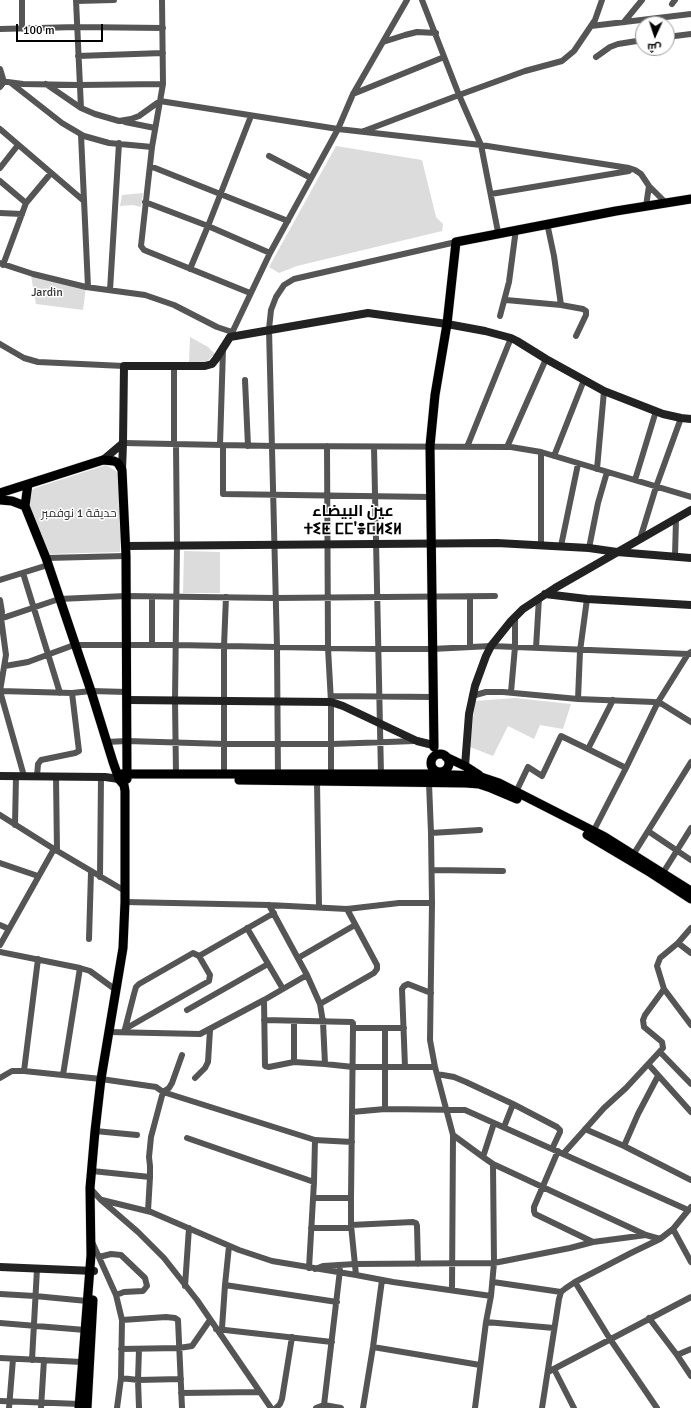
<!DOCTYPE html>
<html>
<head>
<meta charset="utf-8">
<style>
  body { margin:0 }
  #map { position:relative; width:691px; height:1408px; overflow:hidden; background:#fff; font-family:Signika,Cairo,sans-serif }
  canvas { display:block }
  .north { position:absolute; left:635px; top:16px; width:40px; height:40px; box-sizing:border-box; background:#fff; border:1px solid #999; border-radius:50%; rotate:183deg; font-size:11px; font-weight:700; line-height:16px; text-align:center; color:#000 }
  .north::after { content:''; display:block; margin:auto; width:14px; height:18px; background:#000; clip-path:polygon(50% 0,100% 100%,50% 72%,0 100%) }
  .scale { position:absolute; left:16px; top:24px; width:87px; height:18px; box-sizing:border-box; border:2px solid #000; border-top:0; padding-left:5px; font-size:12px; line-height:14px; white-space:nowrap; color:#000; -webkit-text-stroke:3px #fff; paint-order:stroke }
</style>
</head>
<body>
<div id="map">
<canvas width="691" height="1408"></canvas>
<div class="north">ش</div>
<div class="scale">100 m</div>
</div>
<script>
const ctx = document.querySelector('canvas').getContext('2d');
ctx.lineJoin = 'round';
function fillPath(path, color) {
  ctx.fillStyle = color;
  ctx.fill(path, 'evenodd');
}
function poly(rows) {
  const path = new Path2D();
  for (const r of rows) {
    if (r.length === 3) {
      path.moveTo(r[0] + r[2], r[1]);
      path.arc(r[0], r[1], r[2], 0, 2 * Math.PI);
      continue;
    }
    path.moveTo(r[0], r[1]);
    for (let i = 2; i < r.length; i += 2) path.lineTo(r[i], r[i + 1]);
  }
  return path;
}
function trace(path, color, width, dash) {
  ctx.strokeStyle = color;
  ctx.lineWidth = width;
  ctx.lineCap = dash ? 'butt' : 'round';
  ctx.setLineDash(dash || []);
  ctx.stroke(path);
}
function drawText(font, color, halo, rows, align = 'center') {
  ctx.font = font + ' Signika,Cairo,"Noto Sans Tifinagh",sans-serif';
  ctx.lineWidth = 3;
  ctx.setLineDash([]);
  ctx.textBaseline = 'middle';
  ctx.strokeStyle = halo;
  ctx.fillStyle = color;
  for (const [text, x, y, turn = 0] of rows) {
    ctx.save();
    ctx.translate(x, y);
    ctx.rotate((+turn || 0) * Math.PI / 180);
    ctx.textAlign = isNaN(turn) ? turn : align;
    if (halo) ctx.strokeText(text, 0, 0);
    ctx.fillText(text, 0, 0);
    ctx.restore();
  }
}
const green = poly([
  [336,146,422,160,436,217,443,224,442,231,297,266,279,273,269,267],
  [143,193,141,207,133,205,120,206,122,195],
  [31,276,86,287,83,310,36,304],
  [190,337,208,347,215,354,206,362,189,362],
  [106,465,116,471,121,482,120,552,48,554,29,507,31,491,35,488],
  [184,551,220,552,220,593,183,593],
  [515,698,571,704,563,729,540,725,534,739,508,726,493,756,470,747,475,701]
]);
const street = poly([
  [76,0,81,108,95,114,119,121,131,119,139,116,160,101,338,129,481,145,629,168,635,170,641,174,649,186],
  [162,0,163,84,152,147,141,246,144,250,250,293],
  [422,0,459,95,481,145,498,232],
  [76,1,114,0],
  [672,4,675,0],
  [624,22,642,0],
  [591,26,691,14],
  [0,29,77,27,163,28],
  [22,29,22,0],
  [667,37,691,34],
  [383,42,405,35,417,32,436,33],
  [78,56,163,53],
  [596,57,610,47,618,44,643,40],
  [0,69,4,82,0,87],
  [0,81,23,84,79,85,163,84],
  [11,83,62,123,84,136,109,143,152,147],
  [46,84,81,108],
  [353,94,444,57],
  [125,122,155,128],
  [0,129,84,201],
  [364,131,459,95,525,71,562,61,574,51,595,20,602,0],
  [81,135,88,287],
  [269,156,311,178],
  [150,166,288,221],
  [0,168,18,145],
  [0,181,26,203,3,265],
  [491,194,629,171],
  [145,202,208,226,270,253],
  [26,203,51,173],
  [646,206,649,186,666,203],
  [0,213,22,214],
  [0,263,33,274,86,287,145,295,174,305,217,327,232,332],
  [190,269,208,226,251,116],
  [110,290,119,143],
  [506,300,561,305,554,256,547,223],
  [561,305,583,309,586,311,586,315,576,336],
  [500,316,509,282,516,229],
  [230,337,270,253,338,129,353,94,407,0],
  [0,344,24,358,38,362,124,366],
  [174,366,174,444],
  [245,380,248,446],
  [123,443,273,446,511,447,541,452,691,497],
  [220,445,223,349],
  [223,445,223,494,430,497],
  [327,446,328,648,331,702,331,775],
  [374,447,381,774],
  [467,447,511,338],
  [507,447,546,359],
  [541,452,541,544],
  [554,456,584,380],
  [597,469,604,391],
  [635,480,656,411],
  [640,539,656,487,681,418],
  [561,546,578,464],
  [589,548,598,503,607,472],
  [675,556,676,519],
  [46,558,126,556],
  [23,573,60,693],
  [0,580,48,565],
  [0,600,2,612,1,618,6,655,0,691,24,776],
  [0,619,59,599,126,596,275,598,495,596],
  [152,645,152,597],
  [470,647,470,597],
  [536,648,539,598],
  [5,666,28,662,74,645,176,645,378,649,432,649,491,646,688,654,691,652],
  [0,691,72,693,91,691,127,692],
  [511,692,515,647,515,617],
  [331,696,432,697],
  [472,696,486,692,503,692,578,699,654,702,662,704,691,722],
  [578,699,580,651,587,599],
  [613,700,588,749,626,768,658,702,688,654,691,654],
  [106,742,127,741,225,744,332,744,415,741],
  [176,774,175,700,177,545,176,444],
  [224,774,224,646,226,597],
  [37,776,38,764,41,760,75,753,79,751,72,693],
  [56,776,57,851],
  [278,778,277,647,269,329,271,310,276,297,284,285,294,279,456,242],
  [317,781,319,907],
  [429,783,431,833,432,903,430,1040,435,1067,453,1135,452,1290],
  [516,792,528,767,542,776,561,736,588,749],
  [0,815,54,849,125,891],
  [15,825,16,776],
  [648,831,691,860],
  [593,832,626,768],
  [431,833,480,830],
  [633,855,691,762],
  [0,863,38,876],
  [432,870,503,871],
  [661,876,691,828],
  [100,877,101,777],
  [125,902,269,905,347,909,399,903,432,903],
  [269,905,307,975,320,1004,323,1022,325,1064,353,1067,435,1067],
  [0,925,9,929],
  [247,928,283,989],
  [691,928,678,943,691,953],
  [89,939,91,872],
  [678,943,660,958,657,966,664,989,691,1025],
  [0,945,54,849],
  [0,952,80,968,63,1075],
  [199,956,274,913],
  [298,958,355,925],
  [80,968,90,971,116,990],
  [264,1000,265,1066,269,1067,294,1062,325,1064],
  [320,1004,374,973,377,969,377,965,347,909],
  [187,1010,268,964],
  [264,1020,352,1022,353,1023,353,1028],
  [385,1028,385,1109,465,1110,494,1123],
  [404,1028,353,1028,351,1198,351,1225,356,1275,393,1282,491,1296,494,1263,493,1164,483,1157,494,1123,688,1210],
  [108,1032,200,1034,264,1000,307,975],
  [124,1032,125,1029,134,994,136,987,139,984,193,953,199,956,210,975,209,981,125,1029],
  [660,1052,691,1084],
  [294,1062,294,1021],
  [649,1065,691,1112],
  [405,1067,402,989,404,986,408,984,431,993],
  [24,1071,38,959],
  [437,1074,454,1077,466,1082,513,1104,557,1127,560,1130,560,1132,552,1149],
  [0,1078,12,1071,24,1071,101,1079,156,1087,163,1092,315,1140,352,1142],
  [195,1078,205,1068,208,1062,210,1030],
  [352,1112,385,1109],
  [504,1127,513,1104],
  [585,1129,624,1146,691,1180],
  [95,1131,137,1135],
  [453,1135,483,1157],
  [187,1138,314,1182],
  [624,1146,638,1114,658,1076],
  [558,1151,534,1207,534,1211,535,1214,593,1242],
  [563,1154,604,1108,626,1088,663,1048,662,1042,644,1027,643,1020,645,1015,664,989],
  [493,1164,646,1235,660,1239],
  [92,1171,150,1177],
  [90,1188,101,1200,138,1232,164,1258,197,1300,271,1408],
  [313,1198,351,1198],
  [102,1200,151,1212,239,1250,272,1261,356,1275],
  [148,1211,150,1177,150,1166,149,1157,151,1137,163,1092,169,1088,172,1083,182,1055],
  [351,1225,413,1222,416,1223,417,1226,418,1264],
  [311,1228,351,1228],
  [673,1229,691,1262],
  [93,1244,116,1295,122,1320,121,1378,117,1408],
  [99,1257,111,1254,121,1255,145,1278,147,1286,143,1291,124,1292,116,1295],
  [309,1268,314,1182,315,1140],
  [315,1269,323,1266,355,1264,494,1263,570,1248,593,1242,646,1235],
  [493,1282,561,1292],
  [575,1282,610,1339,657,1408],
  [225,1285,337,1302],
  [185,1286,189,1228],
  [0,1294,35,1296,87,1301],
  [649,1318,677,1355,691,1376],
  [122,1320,166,1317,175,1318,178,1320,182,1408],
  [486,1322,554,1328],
  [0,1323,85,1330],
  [222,1328,225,1285,229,1246],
  [216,1329,332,1342],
  [373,1347,480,1365],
  [121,1349,179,1348,192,1346,210,1320],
  [139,1349,138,1380,139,1408],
  [677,1355,691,1349],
  [0,1358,82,1362],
  [32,1360,37,1269],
  [554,1369,574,1408],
  [548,1372,691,1297],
  [121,1378,138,1380,181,1379],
  [181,1393,260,1392],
  [0,1401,80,1404],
  [324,1405,340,1270],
  [9,1408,13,1359],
  [41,1408,44,1360],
  [276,1408,280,1404,282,1399,292,1337],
  [316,1408,324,1405,341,1408],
  [363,1408,373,1347,382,1280],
  [475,1408,486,1322,491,1296],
  [542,1408,559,1299,561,1292,566,1288,575,1282,631,1253,660,1239,673,1229,691,1207]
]);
const secondary = poly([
  [123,443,124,366,205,366,212,364,216,359,230,337,368,313,447,324,485,331,511,338,517,341,546,359,604,391,663,414,681,418,691,419],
  [103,460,123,443,122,470],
  [126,546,497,543,589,548,617,552,691,558],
  [545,594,587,599,691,605],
  [128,700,331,702,343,706,417,741,433,745],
  [465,766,469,714,475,686,486,656,491,646,511,621,523,609,555,588,691,510],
  [0,776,105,777,119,779],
  [0,1267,94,1271]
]);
const primary = poly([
  [0,493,103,460,114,461,118,463,122,470,126,556,127,779],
  [0,500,12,501,25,506,46,558,91,691,113,762,119,779,124,785,125,791,125,902,123,948,101,1079,95,1131,90,1188,91,1255,79,1408],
  [25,506,28,484],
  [434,747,430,446,435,395,447,324,456,242,616,211,691,199],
  [440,763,9],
  [446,757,465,766,479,775],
  [118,774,430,774,478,776,499,783,605,837,691,891],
  [239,780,466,783,479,784,491,788,517,799],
  [587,835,651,873,691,899],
  [87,1408,93,1300]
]);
const parkNames = [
  ["Jardin",47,293],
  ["حديقة 1 نوفمبر",79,514]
];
const districtNames = [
  ["عين البيضاء",353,512],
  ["ⵜⵉⵟ ⵎⵎ'ⴻⵎⵍⵉⵍ",353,530]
];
fillPath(green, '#dcdcdc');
trace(primary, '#dbdbdb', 10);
trace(street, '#555', 6);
trace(secondary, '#222', 8);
trace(primary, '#000', 9);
drawText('12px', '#333', '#fff', parkNames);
drawText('bold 16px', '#000', '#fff', districtNames);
</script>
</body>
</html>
